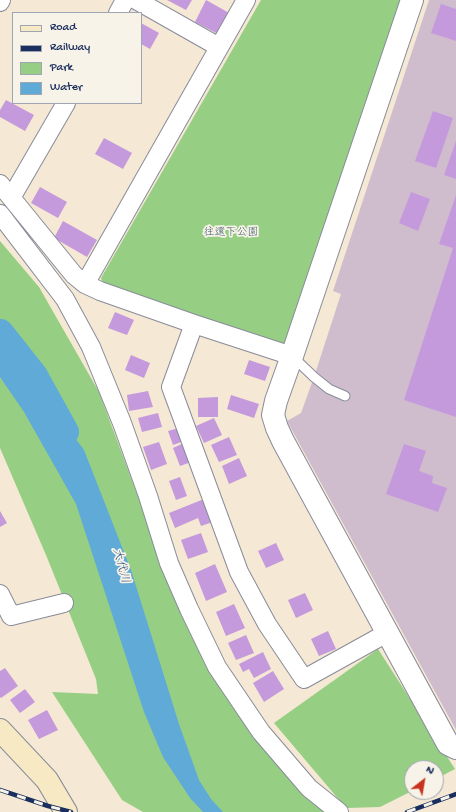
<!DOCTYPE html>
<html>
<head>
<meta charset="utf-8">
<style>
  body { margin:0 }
  #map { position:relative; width:456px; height:812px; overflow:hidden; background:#f5e8d4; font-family:"Gochi Hand",sans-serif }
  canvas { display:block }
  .legend { position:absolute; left:12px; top:12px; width:130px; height:92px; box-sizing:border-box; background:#f7f3e8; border:1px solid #9fa5b1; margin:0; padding:5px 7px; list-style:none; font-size:12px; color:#1b2f5e }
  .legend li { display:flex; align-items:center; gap:8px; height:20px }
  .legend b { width:20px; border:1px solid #9fa5b1 }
  .north { position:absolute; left:404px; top:760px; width:40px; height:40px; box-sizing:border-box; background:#f7f3e8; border:1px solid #9fa5b1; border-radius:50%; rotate:31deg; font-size:11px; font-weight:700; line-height:16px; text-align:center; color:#1b2f5e }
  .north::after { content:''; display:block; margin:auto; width:14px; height:18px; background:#c8321e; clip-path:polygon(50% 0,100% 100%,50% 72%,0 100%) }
</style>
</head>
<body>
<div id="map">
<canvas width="456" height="812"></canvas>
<ul class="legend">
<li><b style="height:5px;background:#f6e9c3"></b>Road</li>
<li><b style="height:5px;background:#1b2f5e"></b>Railway</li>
<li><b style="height:11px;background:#96cf83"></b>Park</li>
<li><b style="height:11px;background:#60aad8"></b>Water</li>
</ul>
<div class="north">N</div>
</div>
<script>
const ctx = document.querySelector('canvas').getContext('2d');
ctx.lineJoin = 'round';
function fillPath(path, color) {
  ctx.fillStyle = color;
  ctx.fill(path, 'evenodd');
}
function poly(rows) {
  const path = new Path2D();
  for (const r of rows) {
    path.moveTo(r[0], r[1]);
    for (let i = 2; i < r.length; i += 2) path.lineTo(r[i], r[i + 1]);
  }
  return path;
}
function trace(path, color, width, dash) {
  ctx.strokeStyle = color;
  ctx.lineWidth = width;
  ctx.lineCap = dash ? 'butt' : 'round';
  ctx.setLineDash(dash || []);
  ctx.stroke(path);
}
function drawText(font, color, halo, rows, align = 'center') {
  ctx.font = font + ' "Gochi Hand","Klee One",sans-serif';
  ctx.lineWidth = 3.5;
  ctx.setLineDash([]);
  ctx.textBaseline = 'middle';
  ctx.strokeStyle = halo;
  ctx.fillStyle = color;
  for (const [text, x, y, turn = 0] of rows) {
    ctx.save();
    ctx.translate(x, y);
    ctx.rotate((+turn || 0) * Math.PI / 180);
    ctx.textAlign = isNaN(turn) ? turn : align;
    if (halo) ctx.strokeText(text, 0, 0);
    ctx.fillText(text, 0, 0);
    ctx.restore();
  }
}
const industrial = poly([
  [429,0,456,0,456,730,287,421,301,413,314,377,341,294,333,291]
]);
const green = poly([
  [261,0,406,0,289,345,279,348,103,284,101,278],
  [0,241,39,287,99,392,149,526,222,692,329,812,143,812,122,800,52,692,98,694,96,679,46,555,0,448],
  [378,649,455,769,436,779,436,768,412,768,412,791,380,807,346,808,274,723]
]);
const water = poly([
  [0,336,84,450,131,570,179,724,199,780,211,799,223,812,203,812,190,798,163,757,144,712,76,504,24,412,0,377]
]);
const river = poly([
  [0,333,34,376,65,432]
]);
const building = poly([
  [167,0,192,0,186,10],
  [206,0,231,14,220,35,195,22],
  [441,4,456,9,456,41,431,33],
  [141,23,159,33,150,49,141,44],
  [6,100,34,115,25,131,0,117,0,110],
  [433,111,453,118,436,168,415,161],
  [104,138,132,153,123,169,95,154],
  [456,141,456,179,444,175],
  [40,187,67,202,58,218,31,203],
  [411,192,430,199,418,231,399,223],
  [456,195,456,417,404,400,453,248,439,244],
  [63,221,97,240,87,257,54,238],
  [115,312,134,320,127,335,108,328],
  [131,355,150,363,144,378,125,370],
  [249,360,270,367,265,381,244,374],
  [148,391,153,407,129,411,127,395],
  [231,395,259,404,254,418,227,409],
  [218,397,218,417,198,417,198,398],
  [158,413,162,427,142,432,138,418],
  [214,418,222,435,204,443,196,426],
  [179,428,184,441,173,445,168,431],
  [229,437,237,455,219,462,211,445],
  [159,442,167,464,151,470,143,447],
  [184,443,191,462,180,466,173,448],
  [404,444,426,451,419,471,433,476,432,483,447,488,438,512,386,494],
  [239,458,247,476,229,484,222,466],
  [180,477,187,496,176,500,169,481],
  [204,499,213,522,201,526,198,518,175,528,169,513],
  [0,511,7,523,0,527],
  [201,533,208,552,188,559,181,540],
  [276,543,284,560,266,568,258,551],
  [215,564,227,592,206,601,195,573],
  [305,593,313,610,296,618,288,600],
  [234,604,245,628,226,636,216,612],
  [328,631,336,649,319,656,311,639],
  [246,635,254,653,236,660,228,643],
  [263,652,271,669,254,678,249,669,243,672,239,664],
  [5,668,18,686,1,698,0,697,0,671],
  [273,671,284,689,264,702,253,683],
  [25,689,35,702,20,713,10,700],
  [47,710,58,730,39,739,28,720]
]);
const service = poly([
  [292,356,314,377,329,389,345,396]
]);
const minor = poly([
  [136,0,219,47],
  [0,2,1,0],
  [118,13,125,0],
  [0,184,74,275,85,284,100,291,194,324,292,356],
  [11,198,66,103],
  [0,214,65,299,91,347,122,423,148,496,169,563,189,609,217,667,261,732,309,788,339,812],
  [85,284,246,0],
  [194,324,171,387,239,572,267,624,304,679,387,633],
  [0,594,11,616,64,603]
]);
const tertiary = poly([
  [412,0,292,356,276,401,273,415,277,428,283,441,308,487,448,744,456,748]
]);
const secondary = poly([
  [0,730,47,780,66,812]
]);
const rail = poly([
  [0,790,48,806,71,812],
  [407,812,456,794]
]);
const parkNames = [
  ["往還下公園",231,233]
];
const waterNames = [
  ["大代川",120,566,75]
];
fillPath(industrial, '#cfbdce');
fillPath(green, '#96cf83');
fillPath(water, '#60aad8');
trace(river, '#60aad8', 28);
fillPath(building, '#c59adc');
trace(service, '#888c99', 11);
trace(minor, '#888c99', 20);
trace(tertiary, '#888c99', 24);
trace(secondary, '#888c99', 24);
trace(service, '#fff', 9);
trace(minor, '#fff', 18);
trace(tertiary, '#fff', 22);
trace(secondary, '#f6e9c3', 22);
trace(rail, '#1b2f5e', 4.5);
trace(rail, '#f7f3e8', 3, [9]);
drawText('11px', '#3a5767', '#f7f3e8', parkNames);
drawText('italic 12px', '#305483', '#f7f3e8', waterNames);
</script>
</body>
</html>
